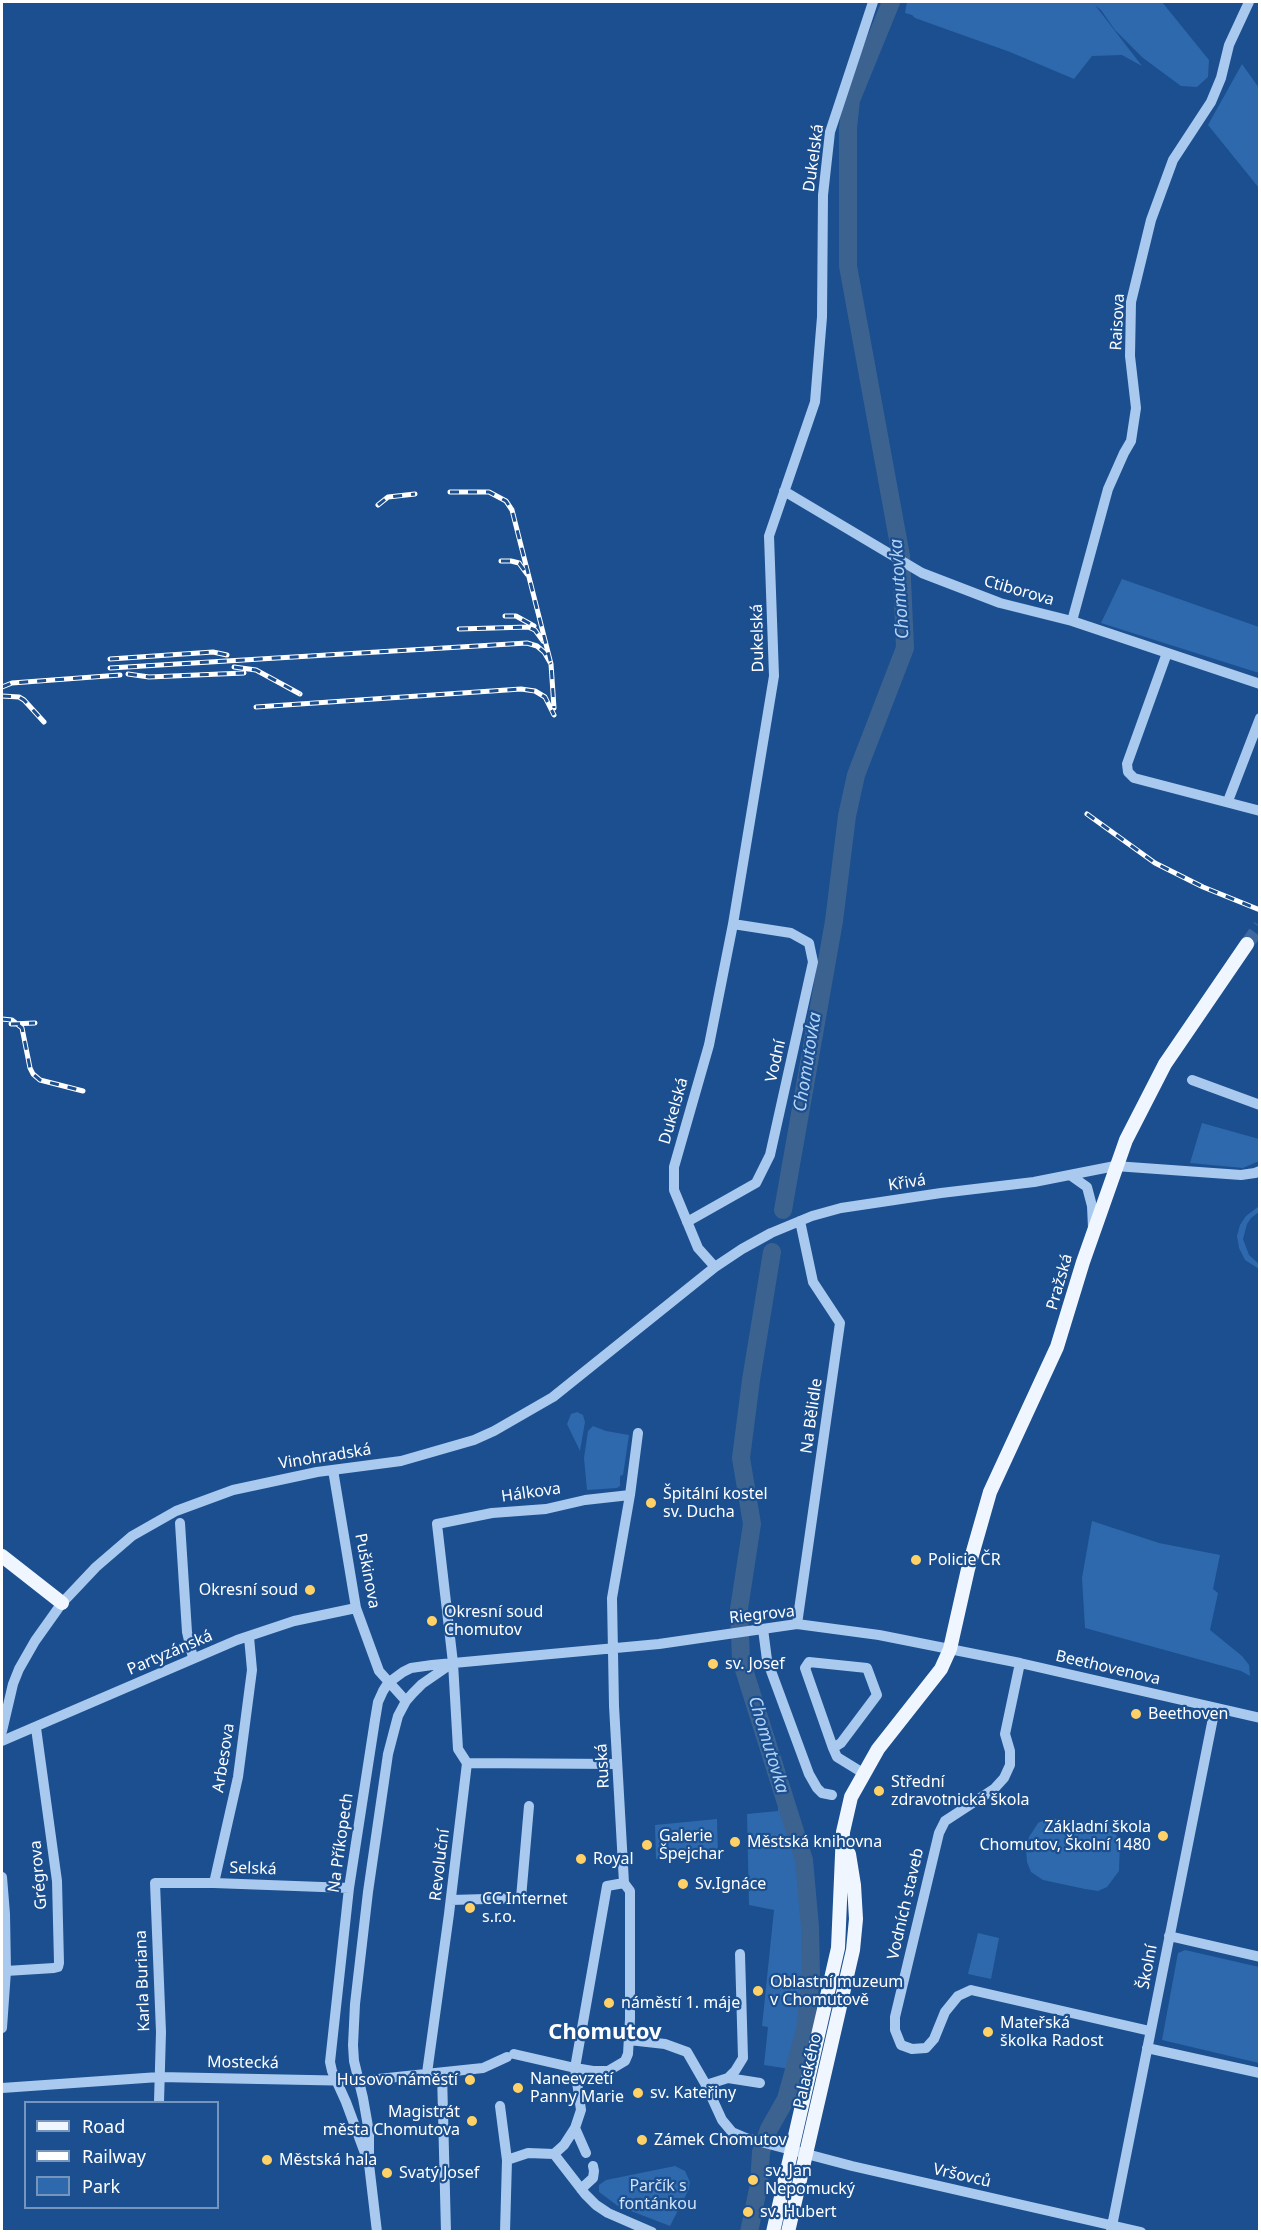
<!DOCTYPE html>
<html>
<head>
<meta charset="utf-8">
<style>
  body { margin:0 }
  #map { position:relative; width:1261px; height:2233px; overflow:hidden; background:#1b4f8f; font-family:"Noto Sans",sans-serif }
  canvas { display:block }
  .frame { position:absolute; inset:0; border:3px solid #fff; pointer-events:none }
  .legend { position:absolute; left:24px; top:2101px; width:195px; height:108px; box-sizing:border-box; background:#1b4f8f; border:2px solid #7695bc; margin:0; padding:8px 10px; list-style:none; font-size:18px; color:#fff }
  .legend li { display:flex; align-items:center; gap:12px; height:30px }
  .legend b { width:30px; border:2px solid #7695bc }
</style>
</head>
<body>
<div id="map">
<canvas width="1261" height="2233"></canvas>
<div class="frame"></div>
<ul class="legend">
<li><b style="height:8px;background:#f0f6ff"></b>Road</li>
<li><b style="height:8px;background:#fff"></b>Railway</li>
<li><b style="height:16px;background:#2e69ad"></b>Park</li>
</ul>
</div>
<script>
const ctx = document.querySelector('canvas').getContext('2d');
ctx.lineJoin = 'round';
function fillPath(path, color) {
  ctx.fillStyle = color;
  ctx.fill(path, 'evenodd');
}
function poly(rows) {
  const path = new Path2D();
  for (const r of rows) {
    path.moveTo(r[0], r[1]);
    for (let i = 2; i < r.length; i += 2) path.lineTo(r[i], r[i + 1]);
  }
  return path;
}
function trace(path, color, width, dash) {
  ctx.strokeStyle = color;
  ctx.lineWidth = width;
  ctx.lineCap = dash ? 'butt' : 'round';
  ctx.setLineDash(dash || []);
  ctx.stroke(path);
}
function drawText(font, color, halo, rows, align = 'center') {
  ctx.font = font + ' "Noto Sans",sans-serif';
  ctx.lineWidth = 4.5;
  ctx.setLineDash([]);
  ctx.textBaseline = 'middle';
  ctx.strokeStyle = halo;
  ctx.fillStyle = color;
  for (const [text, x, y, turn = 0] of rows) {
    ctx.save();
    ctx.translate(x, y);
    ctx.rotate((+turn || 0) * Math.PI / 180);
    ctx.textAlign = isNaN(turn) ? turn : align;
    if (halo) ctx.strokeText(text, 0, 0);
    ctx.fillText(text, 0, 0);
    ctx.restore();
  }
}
const green = poly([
  [907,2,1162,2,1209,60,1208,77,1197,87,1181,86,1143,58,1115,30,1101,10,1095,5,1142,66,1122,55,1092,56,1074,79,1010,52,915,18,912,15,905,13],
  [1242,64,1259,88,1259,188,1208,125],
  [1122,579,1259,627,1259,673,1101,623],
  [1202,1123,1259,1139,1259,1161,1243,1168,1190,1163],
  [1259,1206,1259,1212,1251,1218,1247,1224,1243,1239,1249,1255,1259,1264,1259,1269,1245,1260,1239,1248,1237,1236,1240,1225,1246,1216],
  [577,1412,583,1415,585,1422,580,1451,567,1424,571,1414],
  [593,1426,606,1431,629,1435,623,1475,620,1476,620,1486,617,1488,587,1490,584,1458,588,1431],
  [1092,1521,1159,1543,1220,1555,1213,1589,1218,1593,1210,1630,1242,1656,1249,1665,1250,1676,1241,1671,1085,1628,1082,1578],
  [778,1807,784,1807,798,1849,805,1906,806,1989,800,2040,790,2069,764,2065,768,2027,762,2026,774,1910,749,1905,747,1814,778,1811],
  [1048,1818,1096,1823,1108,1827,1115,1833,1120,1842,1119,1871,1107,1887,1098,1891,1085,1889,1043,1880,1031,1872,1027,1862,1026,1850,1029,1837,1038,1823],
  [717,1819,718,1854,656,1859,655,1825],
  [978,1933,999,1938,991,1979,968,1974],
  [1185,1950,1259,1967,1259,2063,1162,2040,1178,1953],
  [675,2166,685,2171,690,2182,689,2189,670,2226,618,2206,599,2192,599,2185,606,2180]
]);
const river = poly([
  [783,1210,834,921,847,816,856,775,905,648,901,556,848,266,848,128,851,100,891,2],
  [749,2232,759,2184,761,2152,769,2129,786,2099,805,2030,811,1976,810,1927,804,1860,741,1660,739,1609,752,1524,741,1458,751,1380,772,1252]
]);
const majorTunnel = poly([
  [1247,944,1260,926]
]);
const minor = poly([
  [784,491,922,573,1000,603,1072,621,1260,684],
  [1072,621,1108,489,1124,453,1131,441,1136,408,1130,356,1131,302,1151,220,1173,160,1211,102,1221,78,1229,45,1249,2],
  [1167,653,1127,764,1128,772,1134,778,1260,811],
  [1228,801,1260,718],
  [1192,1080,1260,1105],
  [1070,1175,1087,1187,1092,1206,1093,1228],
  [687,1222,756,1183,770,1155,813,962,809,943,791,933,733,924],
  [715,1267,698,1248,674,1190,674,1167,709,1045,733,924,774,676,769,536,815,402,822,317,823,195,830,132,873,2],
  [333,1470,356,1608,379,1671,406,1701],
  [180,1523,187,1632,193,1658],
  [797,1624,840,1323,813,1282,800,1221],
  [763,1629,767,1660,809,1774,817,1788,822,1793,832,1795],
  [1020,1663,1005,1734,1010,1751,1010,1765,1004,1778,994,1789,945,1821,939,1833,895,2017,895,2030,901,2045,912,2049,926,2048,934,2039,945,2012,958,1996,971,1990,1150,2031],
  [2,1731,13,1684,19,1669,35,1641,62,1603,96,1567,132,1536,176,1511,233,1490,317,1472,401,1461,474,1440,494,1431,553,1397,715,1267,742,1249,771,1233,812,1216,841,1208,941,1193,1034,1182,1115,1166,1241,1175,1255,1173,1260,1171],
  [2,1741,237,1640,294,1621,356,1608],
  [833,1748,841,1743,877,1695,867,1668,809,1662,805,1668,833,1748,837,1757,863,1773],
  [467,1763,617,1764],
  [2,1877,5,1914,6,1971,2,2028],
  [214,1883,238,1777,252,1670,249,1637],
  [624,1883,614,1706,612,1598,630,1495,638,1433],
  [451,1900,521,1898,529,1806],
  [1169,1936,1260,1957],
  [6,1971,54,1968,58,1967,59,1963,57,1881,36,1728],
  [629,2040,665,2044,687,2052,706,2085,722,2120,732,2132,746,2138,852,2166,1141,2232],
  [1147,2048,1260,2073],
  [514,2054,575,2068,593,2071,608,2071,625,2061,628,2054,630,2019,630,1891,624,1883,607,1886,575,2068,581,2110,575,2128,564,2145,554,2154],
  [427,2073,449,1914,467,1763,458,1749,453,1663,437,1524,492,1513,546,1509,585,1500,630,1495],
  [442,2073,446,2232],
  [728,2078,760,2083],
  [706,2085,728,2078,735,2071,743,2058,740,1954],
  [2,2088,159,2077,359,2081,483,2068,507,2057],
  [159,2102,161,2032,155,1883,214,1883,349,1888],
  [500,2106,507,2160,505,2232],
  [575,2128,586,2153],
  [554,2154,585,2194,596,2205,608,2213,652,2232],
  [507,2160,528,2153,554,2154],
  [369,2164,346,2102,332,2071,330,2062,349,1888,375,1720,378,1702,383,1691,388,1683,403,1672,411,1668,432,1665,659,1644,797,1624,879,1635,1020,1663,1260,1718],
  [581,2189,593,2178,594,2171,593,2166],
  [1111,2231,1215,1708],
  [377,2232,369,2164,369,2132,363,2098,354,2061,353,2045,355,2004,368,1892,388,1754,398,1716,406,1701,413,1693,422,1684,451,1664]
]);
const major = poly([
  [2,1556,62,1603],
  [773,2232,838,1948,843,1832,851,1797,878,1749,941,1669,950,1649,968,1569,990,1492,1057,1347,1083,1262,1126,1140,1165,1064,1247,944],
  [788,2232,853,1950,856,1919,854,1885,849,1854]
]);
const rail = poly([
  [450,492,489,492,506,501,512,510,551,664,554,708],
  [378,505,388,497,415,494],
  [501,561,511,561,519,563,527,574],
  [505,616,516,616,534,626],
  [459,629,528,627,535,630,543,641],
  [110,659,213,652,227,655],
  [234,667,256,670,300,694],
  [110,668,527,643,537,646,544,652,551,664],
  [128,674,149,677,244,673],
  [2,687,12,683,120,675],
  [2,696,19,697,24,700,44,722],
  [256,707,521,689,535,691,545,697,554,715],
  [1087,814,1155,863,1203,887,1260,910],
  [2,1019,12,1020,22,1028,30,1068,33,1074,40,1080,83,1091],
  [11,1024,35,1023]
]);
const markers = [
  [651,1503,6,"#ffd166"],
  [916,1560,6,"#ffd166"],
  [310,1590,6,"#ffd166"],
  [432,1621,6,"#ffd166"],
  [713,1664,6,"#ffd166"],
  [1136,1714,6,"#ffd166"],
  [879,1791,6,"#ffd166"],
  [1163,1836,6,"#ffd166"],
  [735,1842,6,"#ffd166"],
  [647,1845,6,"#ffd166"],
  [581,1859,6,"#ffd166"],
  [683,1884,6,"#ffd166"],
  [470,1908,6,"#ffd166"],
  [758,1991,6,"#ffd166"],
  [609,2003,6,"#ffd166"],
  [988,2032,6,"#ffd166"],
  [470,2080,6,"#ffd166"],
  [518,2088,6,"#ffd166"],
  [638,2093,6,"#ffd166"],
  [472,2121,6,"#ffd166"],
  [642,2140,6,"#ffd166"],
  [267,2160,6,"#ffd166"],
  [387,2173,6,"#ffd166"],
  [753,2180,6,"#ffd166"],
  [748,2212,6,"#ffd166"]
];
const streetNames = [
  ["Dukelská",814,158,-82],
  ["Raisova",1118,322,-87],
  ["Ctiborova",1019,591,16],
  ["Dukelská",758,638,-91],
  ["Vodní",776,1061,-77],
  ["Dukelská",674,1111,-74],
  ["Křivá",907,1183,-9],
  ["Pražská",1060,1282,-74],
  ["Na Bělidle",812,1416,-82],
  ["Vinohradská",325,1457,-9],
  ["Hálkova",531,1493,-8],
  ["Puškinova",367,1571,79],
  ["Riegrova",762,1615,-6],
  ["Partyzánská",170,1653,-23],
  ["Beethovenova",1108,1668,13],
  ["Arbesova",224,1758,-81],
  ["Ruská",603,1766,-93],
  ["Na Příkopech",341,1843,-82],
  ["Revoluční",440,1865,-83],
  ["Selská",253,1869,2],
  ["Grégrova",39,1875,-95],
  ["Vodních staveb",906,1904,-77],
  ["Školní",1148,1967,-79],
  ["Karla Buriana",143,1981,-92],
  ["Mostecká",243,2063,1],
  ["Palackého",808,2071,-77],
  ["Vršovců",962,2176,13]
];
const poiNames = [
  ["Špitální kostel",663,1494],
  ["sv. Ducha",663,1512],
  ["Policie ČR",928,1560],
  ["Okresní soud",298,1590,"right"],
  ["Okresní soud",444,1612],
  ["Chomutov",444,1630],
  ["sv. Josef",725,1664],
  ["Beethoven",1148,1714],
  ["Střední",891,1782],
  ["zdravotnická škola",891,1800],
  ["Základní škola",1151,1827,"right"],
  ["Chomutov, Školní 1480",1151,1845,"right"],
  ["Galerie",659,1836],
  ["Špejchar",659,1854],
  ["Městská knihovna",747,1842],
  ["Royal",593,1859],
  ["Sv.Ignáce",695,1884],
  ["CC Internet",482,1899],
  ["s.r.o.",482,1917],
  ["Oblastní muzeum",770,1982],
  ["v Chomutově",770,2000],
  ["náměstí 1. máje",621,2003],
  ["Mateřská",1000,2023],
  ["školka Radost",1000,2041],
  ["Naneevzetí",530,2079],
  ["Panny Marie",530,2097],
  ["Husovo náměstí",458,2080,"right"],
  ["sv. Kateřiny",650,2093],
  ["Magistrát",460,2112,"right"],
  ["města Chomutova",460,2130,"right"],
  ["Zámek Chomutov",654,2140],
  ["Městská hala",279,2160],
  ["sv. Jan",765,2171],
  ["Nepomucký",765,2189],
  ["Svatý Josef",399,2173],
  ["sv. Hubert",760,2212]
];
const parkNames = [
  ["Parčík s",658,2186],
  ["fontánkou",658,2204]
];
const waterNames = [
  ["Chomutovka",900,589,-94],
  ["Chomutovka",808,1062,-81],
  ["Chomutovka",768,1745,73]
];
const districtNames = [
  ["Chomutov",605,2033]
];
fillPath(green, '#2e69ad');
trace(river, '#3c6290', 18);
trace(majorTunnel, '#3d69a0', 14, [14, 7]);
trace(minor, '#a9c9ee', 10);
trace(major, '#f0f6ff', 14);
trace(rail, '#fff', 5);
trace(rail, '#1b4f8f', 3, [9]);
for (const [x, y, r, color] of markers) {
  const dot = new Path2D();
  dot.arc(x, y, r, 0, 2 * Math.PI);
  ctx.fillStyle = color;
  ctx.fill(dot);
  trace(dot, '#1b4f8f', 2);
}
drawText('16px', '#fff', '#1b4f8f', streetNames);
drawText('16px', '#fff', '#1b4f8f', poiNames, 'left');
drawText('16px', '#cfe3fa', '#1b4f8f', parkNames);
drawText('italic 18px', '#b5d3f5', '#1b4f8f', waterNames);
drawText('bold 22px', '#fff', '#1b4f8f', districtNames);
</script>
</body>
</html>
